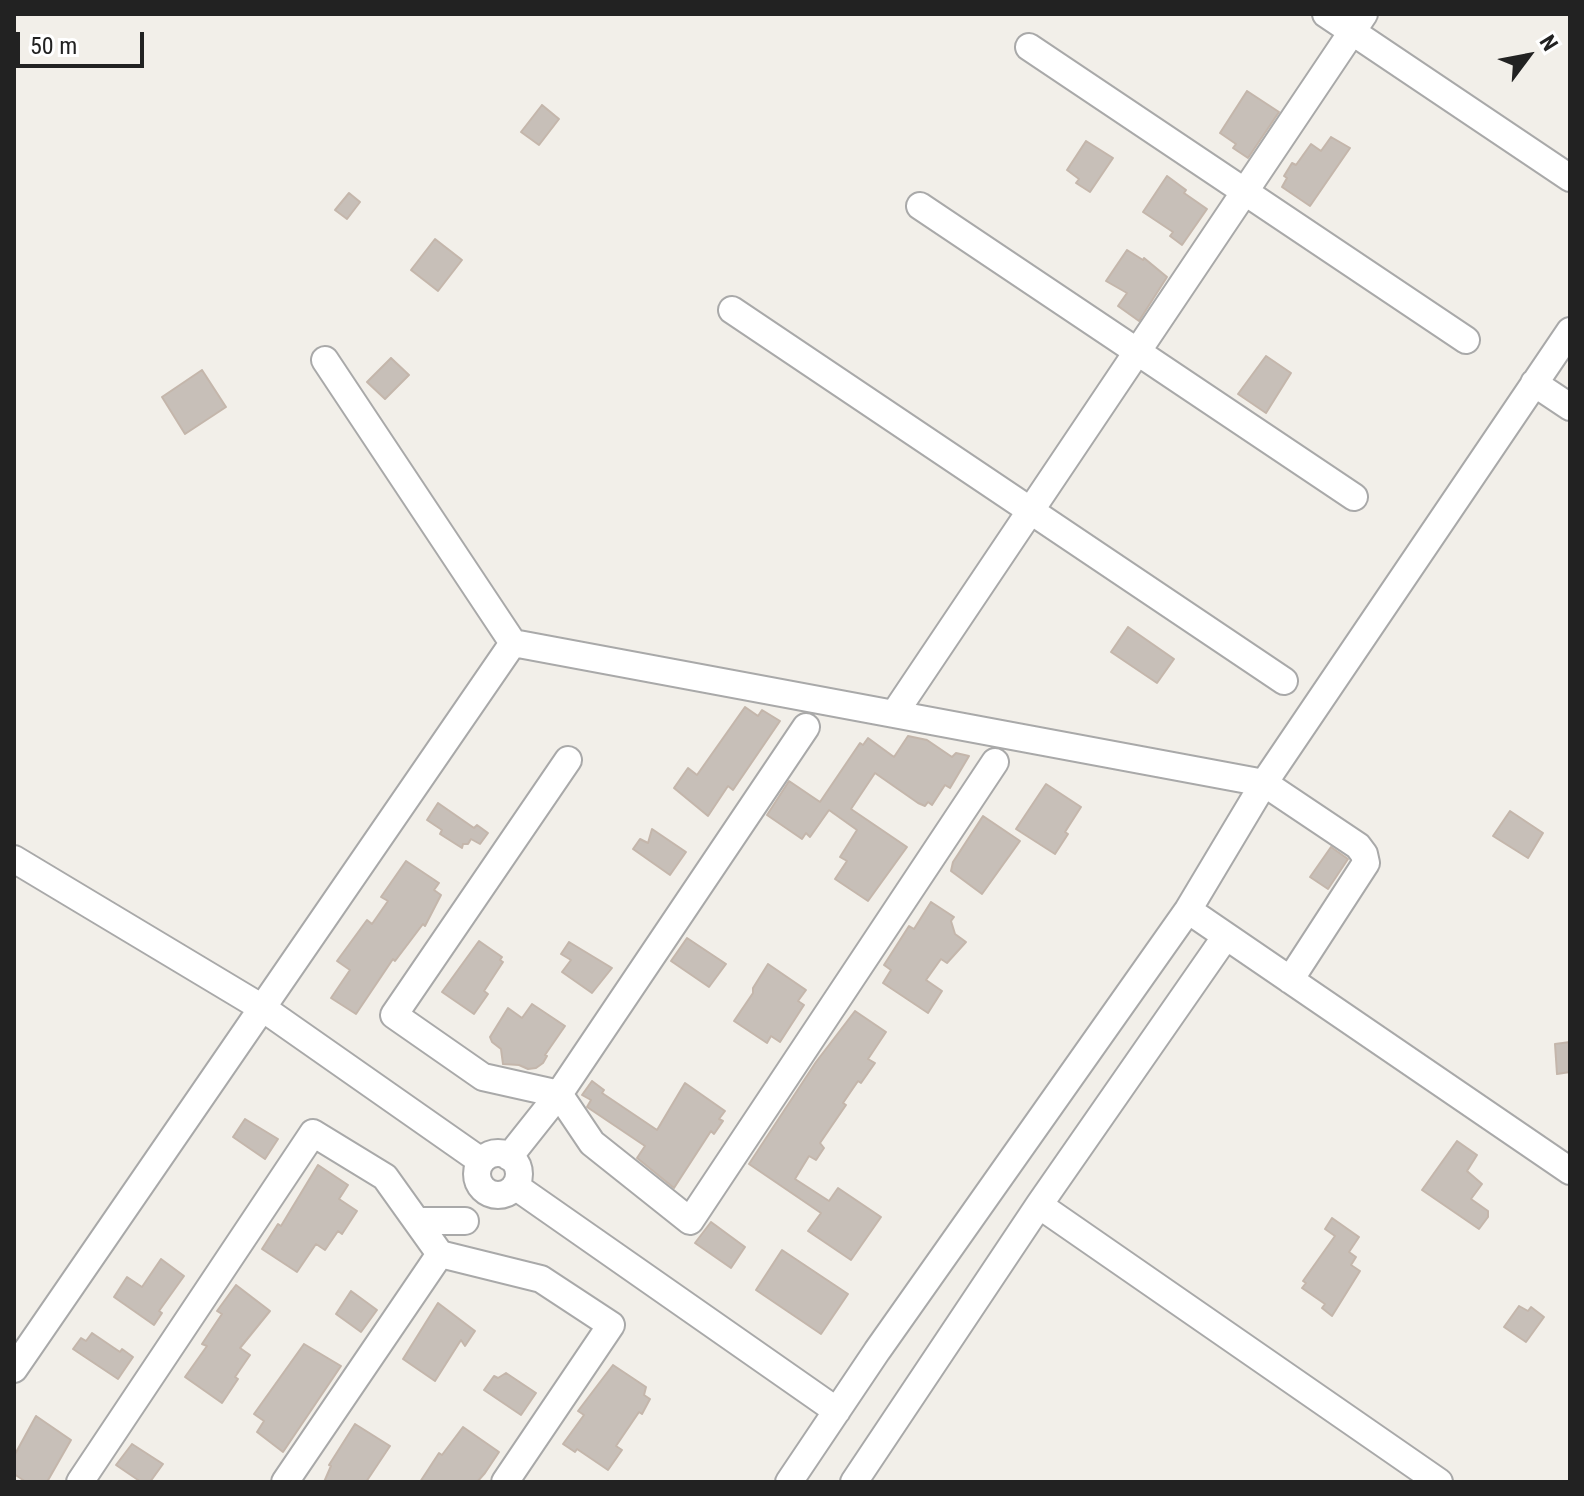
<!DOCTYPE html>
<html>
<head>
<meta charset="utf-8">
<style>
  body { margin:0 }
  #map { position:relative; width:1584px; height:1496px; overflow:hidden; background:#f2efe9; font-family:"Roboto Condensed",sans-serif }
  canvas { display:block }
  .frame { position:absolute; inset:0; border:16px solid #222; pointer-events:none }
  .north { position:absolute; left:1488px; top:16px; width:80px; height:80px; -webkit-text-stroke:6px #fff; paint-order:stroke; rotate:58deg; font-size:22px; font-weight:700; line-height:32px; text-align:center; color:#222 }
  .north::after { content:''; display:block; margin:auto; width:28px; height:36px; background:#222; clip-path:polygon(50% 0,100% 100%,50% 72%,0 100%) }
  .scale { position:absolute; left:16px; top:32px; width:128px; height:36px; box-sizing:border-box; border:4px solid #222; border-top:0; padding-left:10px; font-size:24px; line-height:28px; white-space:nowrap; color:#222; -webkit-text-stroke:6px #fff; paint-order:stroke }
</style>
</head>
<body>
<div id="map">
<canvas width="1584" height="1496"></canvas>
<div class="frame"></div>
<div class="north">N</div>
<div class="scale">50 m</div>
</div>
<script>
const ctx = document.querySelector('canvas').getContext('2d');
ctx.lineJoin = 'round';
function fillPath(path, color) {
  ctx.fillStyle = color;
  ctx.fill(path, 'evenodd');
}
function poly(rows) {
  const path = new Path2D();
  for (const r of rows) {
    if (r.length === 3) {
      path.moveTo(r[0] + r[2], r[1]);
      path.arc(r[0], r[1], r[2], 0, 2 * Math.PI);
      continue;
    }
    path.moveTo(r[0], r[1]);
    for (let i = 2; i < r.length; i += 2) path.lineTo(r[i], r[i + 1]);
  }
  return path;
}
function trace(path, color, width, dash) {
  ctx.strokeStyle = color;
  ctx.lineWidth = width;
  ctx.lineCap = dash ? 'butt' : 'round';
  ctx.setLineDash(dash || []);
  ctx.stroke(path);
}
const building = poly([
  [1247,91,1279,112,1248,158,1233,148,1236,144,1220,133,1247,91],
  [542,105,559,119,539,145,521,132,542,105],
  [1331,137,1350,148,1310,206,1282,187,1287,178,1284,176,1292,163,1296,165,1311,144,1321,151,1331,137],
  [1086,141,1113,158,1090,192,1076,183,1079,179,1067,170,1086,141],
  [1167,176,1186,190,1184,193,1207,209,1182,245,1170,236,1173,232,1143,212,1167,176],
  [349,193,360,202,347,219,335,210,349,193],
  [435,239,462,260,438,291,411,270,435,239],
  [1127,250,1143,260,1144,258,1167,277,1139,321,1118,306,1127,293,1106,281,1127,250],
  [1266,356,1291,373,1266,413,1238,394,1266,356],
  [391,358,409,375,385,399,367,382,391,358],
  [202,370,226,407,185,434,162,397,202,370],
  [1128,627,1174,659,1157,683,1111,652,1128,627],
  [745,707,758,716,762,710,780,721,733,790,728,786,708,816,674,788,688,768,697,775,745,707],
  [908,736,927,740,952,757,956,753,969,756,950,788,945,785,932,805,928,802,925,806,918,803,875,773,851,809,907,847,868,901,835,879,847,861,840,857,857,830,829,810,810,837,806,833,802,839,767,815,789,781,820,802,860,743,863,745,868,738,894,757,908,736],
  [1046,784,1081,807,1065,832,1068,834,1055,854,1016,829,1046,784],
  [438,803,474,828,477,825,488,833,480,844,471,839,468,844,463,844,462,848,440,834,442,830,427,820,438,803],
  [1510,811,1543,833,1528,858,1493,836,1510,811],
  [983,816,1020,841,982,894,951,871,953,862,983,816],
  [652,829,686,852,670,875,633,849,640,839,648,843,652,829],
  [1331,847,1348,859,1328,889,1310,877,1331,847],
  [406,861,439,883,434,890,441,895,425,926,423,924,395,961,393,959,356,1014,331,998,350,970,337,961,367,920,372,924,388,901,381,897,406,861],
  [931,902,954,917,951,921,955,934,966,942,947,963,941,959,926,980,942,991,928,1013,883,983,891,970,884,965,909,926,914,929,931,902],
  [687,938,726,964,709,987,671,961,687,938],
  [479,941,502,957,500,960,503,962,484,991,488,994,474,1014,442,992,479,941],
  [569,942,612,968,592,993,562,972,571,960,561,954,569,942],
  [768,964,806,990,798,1001,804,1005,780,1042,771,1036,767,1043,734,1021,753,993,753,988,768,964],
  [532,1004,565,1026,545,1055,547,1056,543,1063,536,1068,528,1069,519,1065,503,1064,501,1049,492,1042,490,1037,508,1008,522,1018,532,1004],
  [855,1011,886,1032,868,1059,875,1063,861,1083,858,1081,843,1103,846,1105,820,1143,824,1148,816,1160,809,1156,795,1179,829,1201,838,1188,881,1217,851,1260,808,1231,821,1213,749,1164,816,1062,855,1011],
  [1570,1042,1570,1072,1557,1074,1555,1044,1570,1042],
  [592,1081,604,1090,602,1093,657,1130,685,1083,725,1111,719,1119,723,1121,714,1134,711,1131,674,1188,637,1158,645,1146,587,1107,591,1100,582,1095,592,1081],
  [245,1119,278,1139,265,1159,233,1137,245,1119],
  [1457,1141,1477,1155,1467,1171,1482,1184,1471,1199,1488,1211,1488,1217,1479,1229,1422,1190,1457,1141],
  [318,1165,348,1185,339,1199,357,1211,342,1234,338,1231,325,1250,316,1244,297,1272,262,1249,278,1224,281,1226,318,1165],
  [1332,1218,1359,1237,1349,1252,1356,1257,1351,1265,1360,1271,1332,1316,1322,1308,1325,1304,1302,1288,1306,1283,1303,1281,1335,1236,1325,1229,1332,1218],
  [711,1222,745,1247,731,1268,695,1243,711,1222],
  [782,1250,848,1294,821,1334,756,1290,782,1250],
  [161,1259,184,1276,159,1311,162,1313,154,1325,114,1297,127,1277,142,1287,161,1259],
  [236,1285,270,1311,240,1348,250,1355,235,1377,238,1379,222,1403,185,1377,207,1346,202,1344,222,1314,217,1311,236,1285],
  [351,1291,377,1310,361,1332,336,1314,351,1291],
  [438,1303,475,1331,465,1346,461,1340,435,1381,403,1359,438,1303],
  [1519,1306,1528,1311,1531,1307,1544,1317,1526,1342,1504,1327,1519,1306],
  [92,1333,120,1352,122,1349,133,1357,118,1379,73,1349,81,1338,86,1341,92,1333],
  [304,1344,341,1366,283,1452,257,1432,264,1421,254,1414,304,1344],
  [613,1365,646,1387,644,1395,650,1399,642,1414,639,1412,616,1446,622,1450,608,1470,577,1449,575,1452,563,1444,584,1415,578,1411,613,1365],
  [506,1373,536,1393,521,1415,484,1390,494,1376,498,1378,506,1373],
  [36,1416,71,1440,47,1482,26,1482,14,1474,14,1456,36,1416],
  [355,1424,390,1446,366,1482,324,1482,331,1466,329,1465,355,1424],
  [463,1427,499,1452,485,1473,477,1482,420,1482,439,1453,442,1455,463,1427],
  [132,1444,163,1464,150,1482,141,1482,116,1465,132,1444]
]);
const minor = poly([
  [1326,14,1570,178],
  [1029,47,1466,340],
  [920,206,1354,497],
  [732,310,1284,681],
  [325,360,513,643,1264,783,1358,846,1364,854,1366,863,1290,980],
  [1534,383,1570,407],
  [894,714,1364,14],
  [568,760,394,1015,483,1077,559,1094,592,1143,690,1221,995,762],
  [14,859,264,1009,481,1161],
  [1188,910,1570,1171],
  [498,1174,21],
  [509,1157,559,1094,806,727],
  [515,1186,837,1411],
  [1039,1205,1439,1482],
  [417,1221,465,1221],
  [14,1369,513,643],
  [80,1482,313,1133,385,1177,440,1254,541,1279,611,1325,505,1482],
  [285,1482,440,1254],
  [789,1482,877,1351,1188,910,1264,783,1570,331],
  [854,1482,1039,1205,1226,936]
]);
fillPath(building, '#c7bfb8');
trace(building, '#c4b6ab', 2);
trace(minor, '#a9a9a9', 30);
trace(minor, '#fff', 26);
</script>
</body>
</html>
